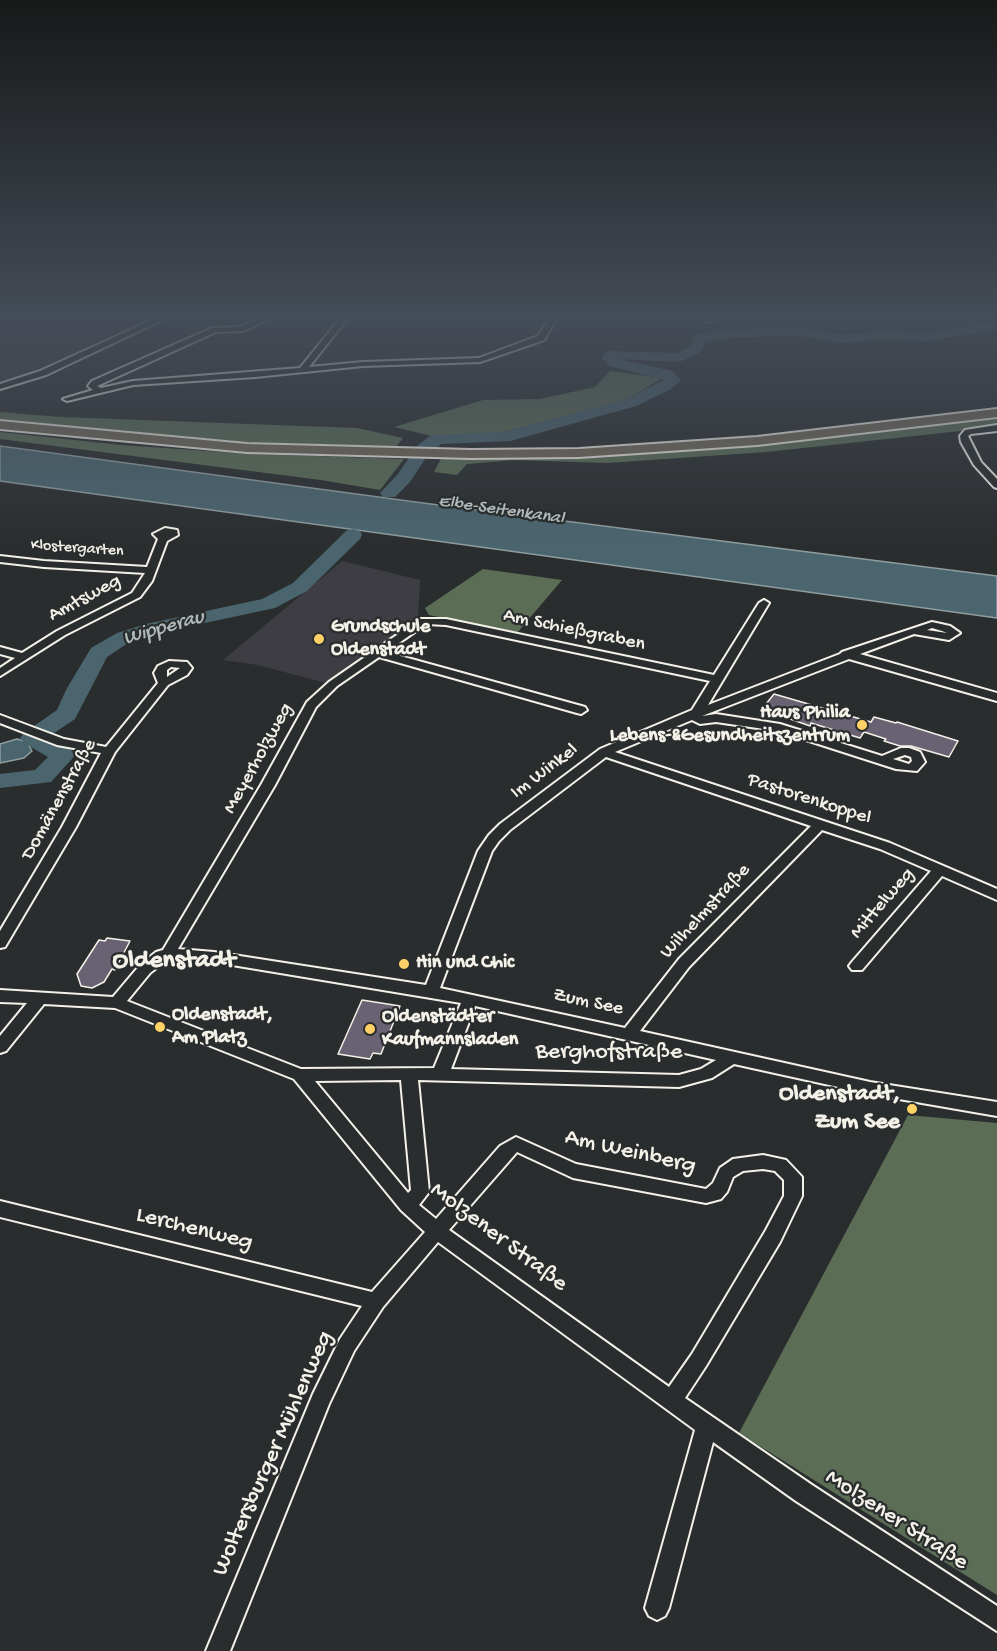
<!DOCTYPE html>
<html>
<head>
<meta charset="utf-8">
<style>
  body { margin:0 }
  canvas { display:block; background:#2a2d2e }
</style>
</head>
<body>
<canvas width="997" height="1651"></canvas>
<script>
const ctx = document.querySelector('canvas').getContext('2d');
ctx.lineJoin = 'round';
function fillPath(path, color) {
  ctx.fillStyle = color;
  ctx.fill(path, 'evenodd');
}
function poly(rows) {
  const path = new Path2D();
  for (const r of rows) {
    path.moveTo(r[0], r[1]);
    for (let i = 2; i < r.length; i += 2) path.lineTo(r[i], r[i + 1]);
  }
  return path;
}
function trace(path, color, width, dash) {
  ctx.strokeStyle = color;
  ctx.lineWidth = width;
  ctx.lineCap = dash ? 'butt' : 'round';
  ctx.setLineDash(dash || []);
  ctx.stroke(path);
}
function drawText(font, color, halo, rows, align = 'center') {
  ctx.font = font + ' "Gochi Hand",sans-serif';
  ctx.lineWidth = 4.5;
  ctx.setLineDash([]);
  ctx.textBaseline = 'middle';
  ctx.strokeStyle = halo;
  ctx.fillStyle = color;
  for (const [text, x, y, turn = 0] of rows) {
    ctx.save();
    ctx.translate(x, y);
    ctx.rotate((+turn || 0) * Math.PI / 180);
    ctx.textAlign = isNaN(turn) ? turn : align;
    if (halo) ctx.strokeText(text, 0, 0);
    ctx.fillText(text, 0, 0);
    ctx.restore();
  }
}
const built = poly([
  [0,315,160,315,26,374,0,382],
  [342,561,420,580,418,619,329,684,258,665,223,660]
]);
const green = poly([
  [610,371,656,377,660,380,625,400,500,433,432,436,394,427,483,400,540,399,595,387],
  [0,412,61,417,357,428,403,438,396,447,244,442,9,420,0,419],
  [997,418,997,427,766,452,607,463,514,460,467,464,457,475,434,472,441,459,578,456,713,449],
  [0,432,121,445,252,454,404,459,380,490,321,480,0,439],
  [483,569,562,580,517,633,429,615,425,608],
  [908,1115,997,1123,997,1595,739,1433]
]);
const water = poly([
  [0,446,423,503,997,576,997,618,0,481,0,446],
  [17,739,27,742,32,751,24,758,0,763,0,744,17,739]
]);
const river = poly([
  [997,321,997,329,929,341,882,339,843,343,792,335,731,338,706,341,700,353,679,362,619,359,672,371,681,380,671,389,636,406,510,441,441,444,429,453,410,482,395,497,383,497,380,493,398,474,417,446,431,435,504,432,624,400,664,380,610,366,602,358,606,351,677,353,689,347,695,334,731,330,792,327,843,335,882,331,929,333,997,321],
  [353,529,360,531,362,535,360,539,307,591,275,608,158,633,131,641,107,657,75,719,48,737,71,750,75,755,71,760,51,782,0,788,0,774,35,770,48,757,24,743,20,738,24,733,57,710,66,690,91,648,117,633,146,624,262,599,293,583,346,531,353,529]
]);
const building = poly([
  [774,694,871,722,874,717,896,723,897,722,958,741,949,757,911,746,900,746,884,741,886,739,864,732,860,738,811,723,810,726,762,709,774,694],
  [107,938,130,941,115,970,112,969,104,982,92,988,81,986,77,974,99,940,105,941,107,938],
  [362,1000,400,1006,381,1054,373,1053,370,1059,338,1054,362,1000]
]);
const minor = poly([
  [163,315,173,315,46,375,0,389,0,384,40,371,163,315],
  [268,315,278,315,244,331,216,332,97,386,101,388,133,381,300,368,343,315,350,315,309,367,363,362,479,358,538,336,552,315,559,315,544,340,480,362,363,366,255,377,133,385,67,401,63,399,93,390,88,386,92,381,212,328,240,327,268,315],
  [705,315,712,315,715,320,708,322,705,315],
  [997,425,997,431,971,434,968,436,981,462,997,479,997,488,994,487,974,465,961,442,960,436,965,430,997,425],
  [165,528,177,530,178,535,167,541,152,581,140,597,65,635,0,676,0,668,15,658,0,654,0,647,22,653,57,631,132,593,145,573,44,567,0,562,0,556,44,561,147,567,158,539,153,534,165,528],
  [764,600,769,603,708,705,840,654,842,652,932,622,950,626,960,633,949,640,914,634,860,654,997,693,997,701,849,659,702,716,716,714,780,724,882,756,901,748,909,748,920,752,925,762,917,771,896,769,778,731,716,722,700,724,692,720,615,752,890,843,997,889,997,900,942,876,862,970,852,970,849,966,852,962,931,871,880,849,822,830,689,967,640,1031,870,1082,997,1102,997,1116,870,1094,734,1064,712,1078,679,1087,418,1080,429,1192,419,1205,436,1219,500,1146,516,1137,576,1164,706,1189,713,1183,720,1168,733,1159,763,1155,786,1160,802,1177,802,1196,780,1242,706,1366,685,1398,812,1485,997,1606,997,1631,796,1501,713,1442,669,1608,665,1616,657,1620,649,1616,645,1608,695,1430,438,1242,383,1307,354,1351,329,1404,230,1651,206,1651,313,1394,340,1339,362,1306,0,1217,0,1201,372,1292,425,1232,401,1210,294,1079,115,1008,44,1004,6,1051,0,1053,0,1036,27,1003,0,1002,0,990,113,997,140,965,156,952,163,950,261,785,307,702,329,682,420,619,446,619,714,675,759,603,764,600],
  [426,624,446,625,710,681,692,710,600,749,500,824,489,835,478,851,426,985,214,952,178,949,275,785,316,707,337,686,379,657,577,713,581,714,587,710,585,707,386,652,426,624],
  [932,628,942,631,947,633,927,630,932,628],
  [905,755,911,757,912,761,909,764,893,759,905,755],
  [606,757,811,826,679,959,625,1028,440,988,492,851,499,841,510,830,606,757],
  [168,959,214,962,461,1003,434,1068,301,1069,127,1001,150,973,168,959],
  [475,1006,716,1060,701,1069,679,1075,451,1069,475,1006],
  [401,1080,411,1190,408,1193,315,1081,401,1080],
  [517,1152,573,1178,706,1203,721,1199,727,1192,733,1177,743,1171,763,1169,775,1171,784,1180,784,1196,766,1230,692,1354,669,1387,449,1230,517,1152],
  [169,661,187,662,192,668,187,675,168,685,115,752,76,827,5,947,0,948,0,931,62,827,101,753,57,745,0,723,0,715,64,739,106,747,158,683,154,673,158,666,169,661],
  [171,667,180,668,167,677,167,670,171,667]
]);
const highway = poly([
  [997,409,997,417,757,445,579,457,471,458,247,452,0,429,0,421,247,444,471,450,579,449,757,437,997,409]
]);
const markers = [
  [319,639,6,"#ffd166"],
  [862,725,6,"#ffd166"],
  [404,964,6,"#ffd166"],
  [160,1027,6,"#ffd166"],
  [370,1029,6,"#ffd166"],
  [912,1109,6,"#ffd166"]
];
const farStreetnames = [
  ["Klostergarten",77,549,4]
];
const farWaternames = [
  ["Elbe-Seitenkanal",501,511,8]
];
const streetNames = [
  ["Amtsweg",85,599,-28],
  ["Am Schießgraben",574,631,12],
  ["Meyerholzweg",259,759,-61],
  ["Im Winkel",545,772,-37],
  ["Domänenstraße",60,800,-61],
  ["Pastorenkoppel",809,800,18],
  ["Mittelweg",883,904,-49],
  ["Wilhelmstraße",706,912,-47],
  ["Zum See",588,1003,12]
];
const poiNames = [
  ["Grundschule",331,628],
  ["Oldenstadt",331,651],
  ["Haus Philia",850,714,"right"],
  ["Lebens-&Gesundheitszentrum",850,737,"right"],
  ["Hin und Chic",416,964],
  ["Oldenstadt,",172,1016],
  ["Am Platz",172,1039],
  ["Oldenstädter",382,1018],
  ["Kaufmannsladen",382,1041]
];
const waterNames = [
  ["Wipperau",164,629,-16]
];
const nearStreetnames = [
  ["Berghofstraße",609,1053],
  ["Am Weinberg",630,1153,13],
  ["Lerchenweg",194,1230,14],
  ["Molzener Straße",498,1238,37],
  ["Woltersburger Mühlenweg",274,1454,-66],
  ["Molzener Straße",896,1521,33]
];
const nearPoinames = [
  ["Oldenstadt,",900,1095],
  ["Zum See",900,1123]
];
const districtNames = [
  ["Oldenstadt",174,962]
];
fillPath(built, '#3d3d43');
fillPath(green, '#5c6d56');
fillPath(water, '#4b656f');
trace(water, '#8f9d9f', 1.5);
fillPath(river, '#4b656f');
fillPath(building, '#686273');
trace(building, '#f4f1e8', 1.5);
trace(minor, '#f4f1e8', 4);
trace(highway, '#f4f1e8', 4);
fillPath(minor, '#2a2d2e');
fillPath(highway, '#746a5a');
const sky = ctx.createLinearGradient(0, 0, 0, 546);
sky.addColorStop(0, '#171919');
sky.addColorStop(0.58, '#444c57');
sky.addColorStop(1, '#444c5700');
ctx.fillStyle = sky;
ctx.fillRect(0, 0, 997, 546);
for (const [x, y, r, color] of markers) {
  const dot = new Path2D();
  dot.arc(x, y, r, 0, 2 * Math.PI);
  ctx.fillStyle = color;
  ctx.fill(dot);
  trace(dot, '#2a2d2e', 2);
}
drawText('16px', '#f4f1e8', '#2a2d2e', farStreetnames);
drawText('italic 18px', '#b0b9b8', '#2a2d2e', farWaternames);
drawText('20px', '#f4f1e8', '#2a2d2e', streetNames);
drawText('bold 20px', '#f4f1e8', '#2a2d2e', poiNames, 'left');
drawText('italic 21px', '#b0b9b8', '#2a2d2e', waterNames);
drawText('24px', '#f4f1e8', '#2a2d2e', nearStreetnames);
drawText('bold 24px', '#f4f1e8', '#2a2d2e', nearPoinames, 'right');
drawText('bold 26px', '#f4f1e8', '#2a2d2e', districtNames);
</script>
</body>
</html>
